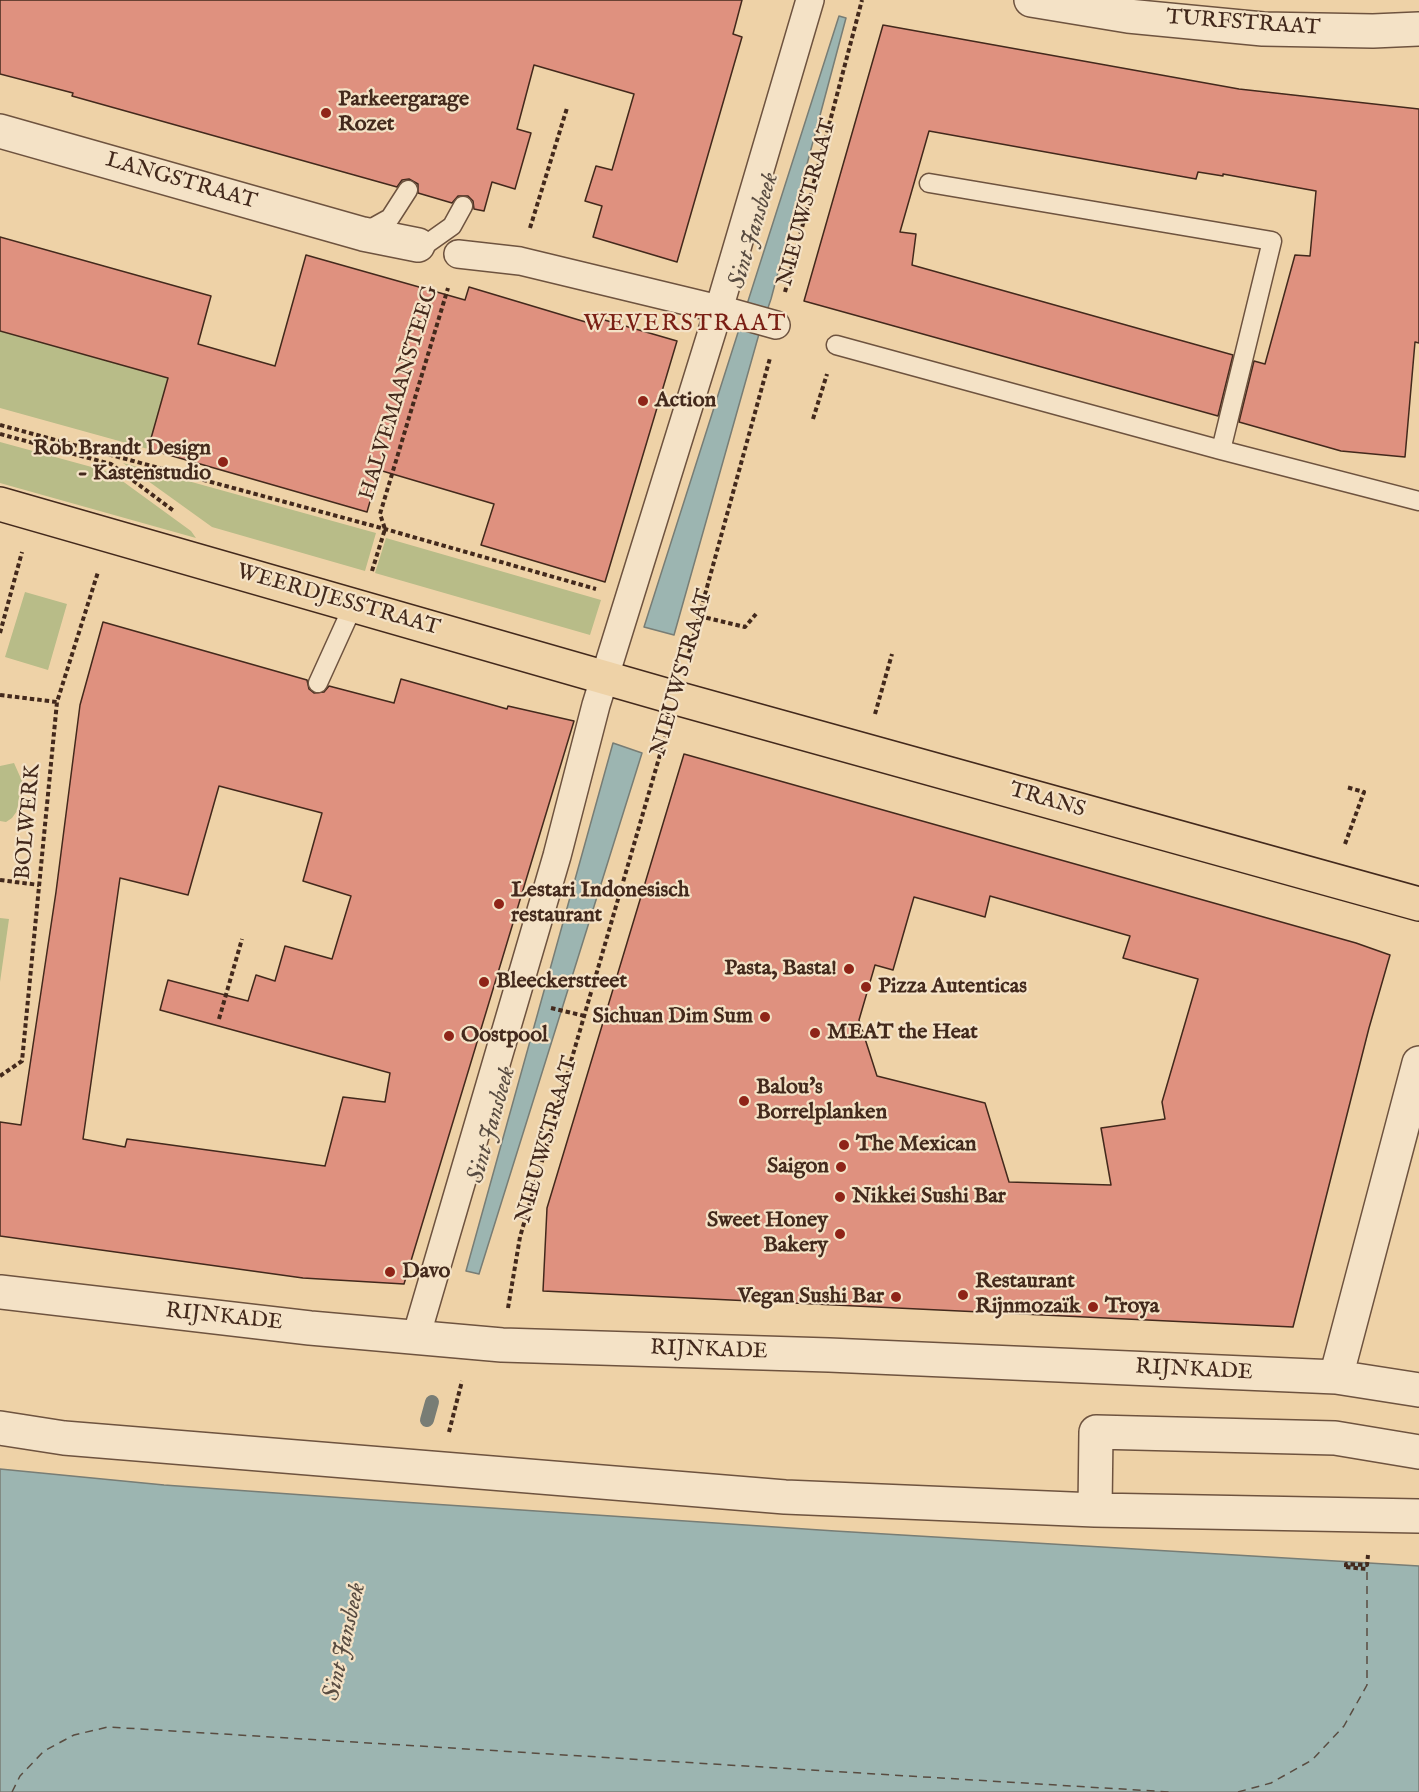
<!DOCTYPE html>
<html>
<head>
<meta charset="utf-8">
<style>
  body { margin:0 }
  canvas { display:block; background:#eed2a7 }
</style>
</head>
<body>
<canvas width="1419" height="1792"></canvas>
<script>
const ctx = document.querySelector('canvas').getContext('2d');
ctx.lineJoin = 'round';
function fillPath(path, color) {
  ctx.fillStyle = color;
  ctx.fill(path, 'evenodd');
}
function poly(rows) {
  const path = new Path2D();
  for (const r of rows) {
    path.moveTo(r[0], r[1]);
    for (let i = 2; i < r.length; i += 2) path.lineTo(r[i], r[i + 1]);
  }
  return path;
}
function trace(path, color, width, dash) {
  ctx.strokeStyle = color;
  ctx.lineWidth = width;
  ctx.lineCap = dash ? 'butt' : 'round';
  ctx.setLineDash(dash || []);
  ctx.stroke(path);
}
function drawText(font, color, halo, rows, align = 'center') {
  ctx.font = font + ' "IM FELL English",serif';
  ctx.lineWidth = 4.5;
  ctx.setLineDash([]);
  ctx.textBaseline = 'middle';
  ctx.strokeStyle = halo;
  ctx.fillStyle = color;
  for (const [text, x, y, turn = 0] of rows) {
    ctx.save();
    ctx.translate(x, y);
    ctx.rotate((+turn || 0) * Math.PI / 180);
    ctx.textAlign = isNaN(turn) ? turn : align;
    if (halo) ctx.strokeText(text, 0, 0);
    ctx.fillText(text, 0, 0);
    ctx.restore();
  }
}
const green = poly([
  [0,331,168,378,148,449,0,408],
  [0,442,110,472,191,531,196,538,0,483],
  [123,463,376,533,365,571,212,527],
  [386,538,601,600,590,635,375,573],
  [25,592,67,604,48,670,5,657],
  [14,763,22,781,17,811,12,818,6,822,0,821,0,766],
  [0,918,9,919,0,982]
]);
const water = poly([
  [839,16,846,18,771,299,759,334,674,635,644,627,839,16],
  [613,743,642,753,479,1274,466,1271,613,743],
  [0,1469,164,1485,402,1502,835,1531,1419,1566,1419,1792,0,1792,0,1469]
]);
const stream = poly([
  [427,1420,432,1402]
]);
const ferry = poly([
  [12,1792,20,1776,44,1751,74,1735,108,1727,1170,1792],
  [1238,1792,1271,1783,1312,1760,1344,1726,1367,1685,1367,1569]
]);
const building = poly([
  [0,0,742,0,733,34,742,37,677,262,593,237,602,206,585,201,596,166,612,170,634,94,534,65,517,129,531,133,515,189,492,182,484,211,474,209,473,201,468,196,458,196,452,203,418,193,418,184,409,179,402,180,397,187,72,96,73,93,0,74,0,0],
  [883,25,1239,89,1419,109,1419,343,1415,342,1405,457,1341,451,1239,422,1254,361,1265,364,1295,255,1310,256,1316,191,1223,174,1223,176,1198,172,1196,179,929,131,900,232,916,234,912,265,1233,355,1218,416,804,301,883,25],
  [0,237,211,296,198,344,275,366,306,255,465,300,469,287,599,326,601,319,677,341,605,582,481,545,494,504,379,470,367,512,148,449,168,378,0,331,0,237],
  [103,622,307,680,309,689,314,693,324,692,329,686,394,703,401,679,507,709,508,706,574,721,404,1284,303,1278,0,1236,0,1122,21,1125,56,892,80,705,103,622],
  [219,786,322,813,303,881,351,896,332,959,285,946,275,981,256,975,248,1001,168,980,160,1010,390,1073,385,1102,343,1097,325,1166,127,1139,125,1147,83,1139,120,878,188,895,219,786],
  [684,754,1356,943,1390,955,1369,1028,1293,1327,543,1291,547,1208,684,754],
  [990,896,1130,936,1123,958,1198,979,1162,1102,1165,1119,1101,1128,1111,1185,1009,1182,985,1103,877,1076,859,1020,875,965,893,970,914,897,985,917,990,896]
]);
const path = poly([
  [530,228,567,108],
  [785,292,862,0],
  [813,419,827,374],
  [0,425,385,529,596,589],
  [0,434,111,464,174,511],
  [372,571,385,529,380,514,448,288],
  [699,616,745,627,756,614],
  [0,633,22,552],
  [687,660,770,358],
  [0,695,57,702],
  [875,714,892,654],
  [1345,844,1364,792,1346,787],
  [0,880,39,885],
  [551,1008,585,1016],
  [219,1019,242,939],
  [0,1076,22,1061,57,702,98,572],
  [508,1308,520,1237,666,734],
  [449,1432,462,1381],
  [1346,1567,1346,1564,1367,1565,1368,1555],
  [1346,1567,1367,1569]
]);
const service = poly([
  [929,183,1272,241,1221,450],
  [363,233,390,218,408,190],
  [418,245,428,243,452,226,463,206],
  [836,345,1221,450,1419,501],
  [318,683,353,606]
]);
const pedestrian = poly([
  [458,254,520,261,719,309,776,325],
  [416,1337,557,856,596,705,719,309,810,0]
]);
const minor = poly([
  [1031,0,1128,16,1263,29,1373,31,1419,29],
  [0,131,363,234,418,245],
  [0,1292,310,1328,502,1345,829,1355,1336,1377,1419,1390],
  [1336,1377,1419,1063],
  [0,1428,64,1438,785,1497,1095,1510,1419,1516],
  [1095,1510,1096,1432,1335,1438,1419,1452]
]);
const primary = poly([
  [0,504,676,698,1419,904]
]);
const markers = [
  [326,113,6,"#8f2418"],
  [643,401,6,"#8f2418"],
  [223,462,6,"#8f2418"],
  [499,904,6,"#8f2418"],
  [849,969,6,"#8f2418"],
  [484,982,6,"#8f2418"],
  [866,987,6,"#8f2418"],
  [765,1017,6,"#8f2418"],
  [815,1033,6,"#8f2418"],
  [449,1036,6,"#8f2418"],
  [744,1101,6,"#8f2418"],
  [844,1145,6,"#8f2418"],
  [841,1167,6,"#8f2418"],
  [840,1197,6,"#8f2418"],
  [840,1234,6,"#8f2418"],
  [390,1272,6,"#8f2418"],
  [963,1295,6,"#8f2418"],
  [896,1297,6,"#8f2418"],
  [1093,1307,6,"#8f2418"]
];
const streetNames = [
  ["TURFSTRAAT",1243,24,4],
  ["LANGSTRAAT",181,182,16],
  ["NIEUWSTRAAT",808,203,-75],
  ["HALVEMAANSTEEG",400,393,-73],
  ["WEERDJESSTRAAT",338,601,16],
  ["NIEUWSTRAAT",683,673,-74],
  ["TRANS",1047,801,16],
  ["BOLWERK",29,822,-85],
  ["NIEUWSTRAAT",548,1140,-74],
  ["RIJNKADE",224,1318,6],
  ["RIJNKADE",709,1351,2],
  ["RIJNKADE",1194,1371,3]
];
const poiNames = [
  ["Parkeergarage",338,100],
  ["Rozet",338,125],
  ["Action",655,401],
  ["Rob Brandt Design",211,449,"right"],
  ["- Kastenstudio",211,474,"right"],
  ["Lestari Indonesisch",511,891],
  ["restaurant",511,916],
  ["Pasta, Basta!",837,969,"right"],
  ["Bleeckerstreet",496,982],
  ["Pizza Autenticas",878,987],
  ["Sichuan Dim Sum",753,1017,"right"],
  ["MEAT the Heat",827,1033],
  ["Oostpool",461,1036],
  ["Balou's",756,1088],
  ["Borrelplanken",756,1113],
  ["The Mexican",856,1145],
  ["Saigon",829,1167,"right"],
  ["Nikkei Sushi Bar",852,1197],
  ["Sweet Honey",828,1221,"right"],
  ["Bakery",828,1246,"right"],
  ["Davo",402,1272],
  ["Restaurant",975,1282],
  ["Rijnmozaïk",975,1307],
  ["Vegan Sushi Bar",884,1297,"right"],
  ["Troya",1105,1307]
];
const waterNames = [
  ["Sint Jansbeek",755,231,-73],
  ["Sint Jansbeek",493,1125,-74],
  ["Sint Jansbeek",346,1642,-77]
];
const neighbourhoodNames = [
  ["WEVERSTRAAT",685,325]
];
fillPath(green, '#b8bc88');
fillPath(water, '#9cb5b1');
trace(water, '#787d75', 1.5);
trace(stream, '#787d75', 14);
trace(ferry, '#594c41', 1.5, [8, 6]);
fillPath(building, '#df917f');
trace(building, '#43291c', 1.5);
trace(service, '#6e533f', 21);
trace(pedestrian, '#6e533f', 30);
trace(minor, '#6e533f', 36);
trace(primary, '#43291c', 36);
trace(path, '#43291c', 4, [4.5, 3]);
trace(service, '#f4e2c6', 18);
trace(pedestrian, '#f4e2c6', 27);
trace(minor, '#f4e2c6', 33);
trace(primary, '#eed2a7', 33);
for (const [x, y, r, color] of markers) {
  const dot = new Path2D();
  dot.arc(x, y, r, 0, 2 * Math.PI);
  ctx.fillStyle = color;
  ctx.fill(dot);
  trace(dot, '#f4e2c6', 2);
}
drawText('22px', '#43291c', '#f4e2c6', streetNames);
drawText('bold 22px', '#43291c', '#f4e2c6', poiNames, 'left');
drawText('italic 24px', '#594c41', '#f4e2c6', waterNames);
ctx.letterSpacing = '1.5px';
drawText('24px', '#7a1f14', '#f4e2c6', neighbourhoodNames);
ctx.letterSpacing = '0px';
</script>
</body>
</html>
